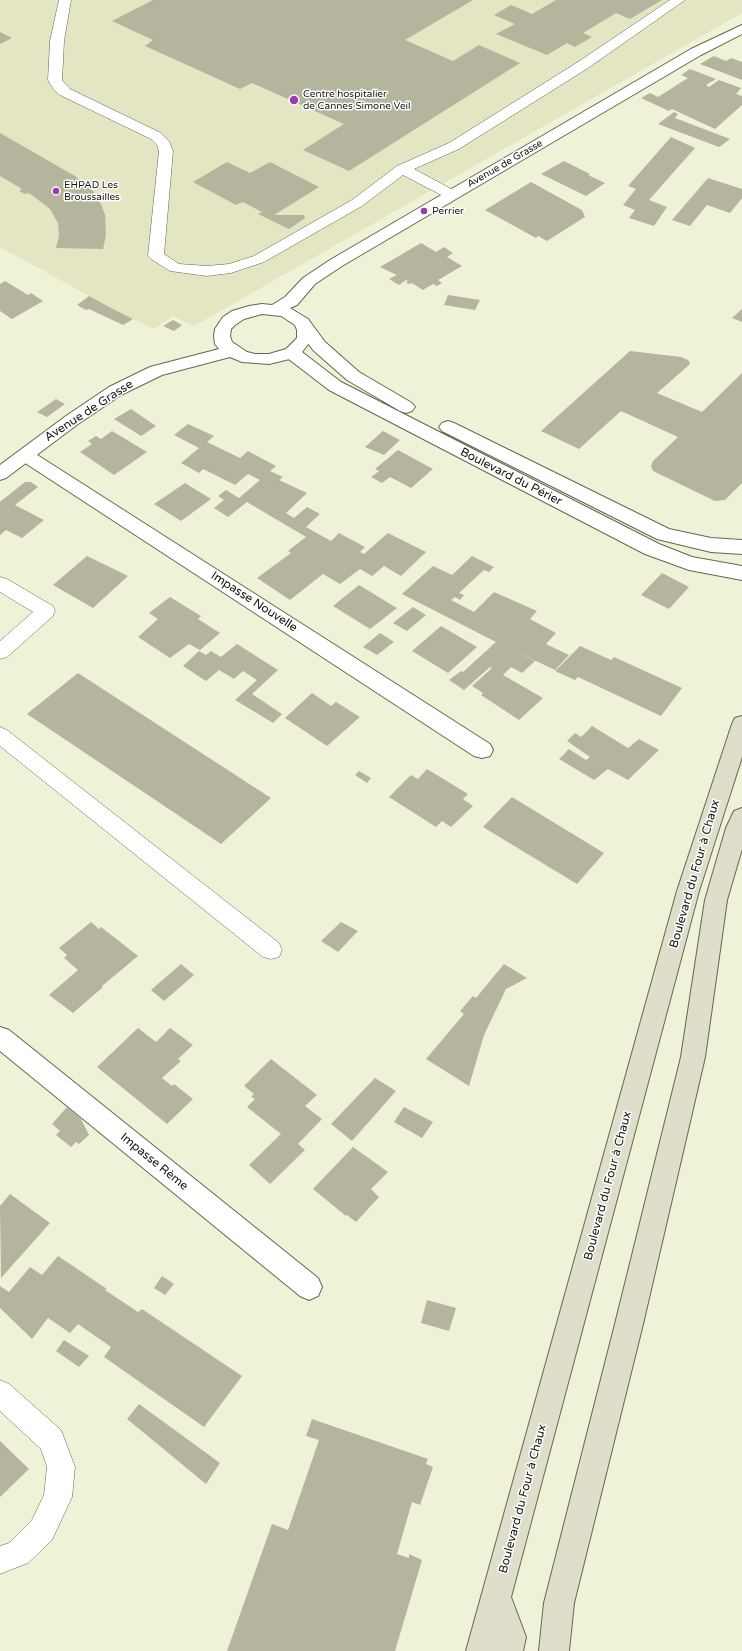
<!DOCTYPE html>
<html>
<head>
<meta charset="utf-8">
<style>
  body { margin:0 }
  canvas { display:block; background:#f0f2d7 }
</style>
</head>
<body>
<canvas width="742" height="1651"></canvas>
<script>
const ctx = document.querySelector('canvas').getContext('2d');
ctx.lineJoin = 'round';
function fillPath(path, color) {
  ctx.fillStyle = color;
  ctx.fill(path, 'evenodd');
}
function poly(rows) {
  const path = new Path2D();
  for (const r of rows) {
    path.moveTo(r[0], r[1]);
    for (let i = 2; i < r.length; i += 2) path.lineTo(r[i], r[i + 1]);
  }
  return path;
}
function trace(path, color, width, dash) {
  ctx.strokeStyle = color;
  ctx.lineWidth = width;
  ctx.lineCap = dash ? 'butt' : 'round';
  ctx.setLineDash(dash || []);
  ctx.stroke(path);
}
function drawText(font, color, halo, rows, align = 'center') {
  ctx.font = font + ' "Varela Round",sans-serif';
  ctx.lineWidth = 3;
  ctx.setLineDash([]);
  ctx.textBaseline = 'middle';
  ctx.strokeStyle = halo;
  ctx.fillStyle = color;
  for (const [text, x, y, turn = 0] of rows) {
    ctx.save();
    ctx.translate(x, y);
    ctx.rotate((+turn || 0) * Math.PI / 180);
    ctx.textAlign = isNaN(turn) ? turn : align;
    if (halo) ctx.strokeText(text, 0, 0);
    ctx.fillText(text, 0, 0);
    ctx.restore();
  }
}
const built = poly([
  [0,0,742,0,742,13,194,326,173,316,154,329,115,310,0,247]
]);
const building = poly([
  [153,0,473,0,405,40,453,61,479,45,520,63,349,171,303,150,344,124,252,83,240,89,145,46,153,40,112,21],
  [556,0,662,0,630,19,616,13,583,33,592,37,575,47,567,43,547,55,496,34,515,24,494,15,511,5,532,14],
  [0,32,12,38,0,44],
  [714,56,726,61,731,58,742,62,742,80,700,64],
  [690,69,716,79,706,85,709,87,719,80,741,88,736,94,742,96,742,105,715,129,672,109,669,111,641,98,650,93,658,97,688,78,681,75],
  [674,112,678,114,675,118,730,139,719,147,658,124],
  [0,133,75,176,93,191,101,204,105,215,106,235,103,249,56,248,59,236,58,223,50,209,32,195,28,193,25,194,19,191,22,189,0,176],
  [671,137,695,148,649,200,667,207,654,226,629,218,635,210,623,205,636,189,628,186],
  [564,161,590,174,588,175,605,183,586,196,541,174],
  [227,162,250,173,270,162,319,187,274,215,304,215,305,218,289,229,258,214,262,212,243,202,236,205,193,182],
  [708,178,742,189,742,198,730,213,707,205,690,226,672,220],
  [531,182,582,210,585,217,547,241,538,236,536,238,485,210],
  [421,243,436,252,444,247,453,253,447,257,462,266,438,280,442,283,437,286,433,284,423,290,412,283,410,284,406,283,408,281,406,280,399,285,389,279,397,275,380,267],
  [5,281,28,295,31,293,43,301,12,319,0,311,0,284],
  [448,295,480,300,475,310,444,305],
  [89,296,115,310,133,319,123,325,89,309,86,310,77,305],
  [742,309,742,322,732,318],
  [173,320,182,325,174,331,163,326],
  [630,351,681,357,688,360,690,363,688,366,657,393,702,412,742,373,742,483,725,500,715,501,653,471,651,466,653,461,678,437,621,411,579,449,541,431],
  [56,399,65,404,47,417,37,412],
  [131,409,156,426,141,436,114,419],
  [188,424,214,436,207,442,240,458,248,451,276,466,270,471,283,477,279,480,307,493,286,513,294,518,307,507,320,514,306,527,331,541,339,533,365,547,360,552,364,554,388,533,426,552,401,576,384,566,372,576,360,569,340,584,323,574,290,600,257,578,291,553,288,551,306,537,247,502,228,517,214,508,224,500,218,496,226,490,239,498,260,480,248,474,235,485,203,469,199,473,181,463,199,448,174,435],
  [112,431,147,452,114,475,80,452,92,444,88,441,96,436,101,439],
  [383,431,400,440,384,455,365,447],
  [398,450,433,469,411,488,390,477,382,483,371,477,379,471,375,469],
  [25,482,31,482,38,487,15,505,44,520,22,538,6,530,0,535,0,502],
  [185,483,211,499,181,521,154,504],
  [87,556,128,576,93,608,53,585],
  [472,556,494,567,489,572,484,570,459,593,464,595,460,600,455,597,451,600,474,612,494,592,537,611,530,619,556,633,546,644,569,655,555,670,515,651,535,661,522,673,511,667,503,675,543,698,519,720,481,695,483,693,472,686,492,668,490,667,464,690,449,680,461,671,463,672,496,642,402,594,433,566,452,575],
  [662,573,689,587,669,609,641,595],
  [359,585,397,608,370,629,333,606],
  [170,597,201,616,198,619,220,633,200,650,189,644,170,658,138,637,158,619,149,613],
  [413,607,426,615,407,631,393,623],
  [441,626,477,647,448,673,412,651],
  [380,633,394,642,377,655,363,647],
  [237,644,278,670,252,694,282,714,273,723,235,700,257,680,243,671,234,679,219,670,206,681,183,666,199,651,206,655,211,651,221,657],
  [580,646,611,660,614,657,682,688,661,716,578,677,575,680,555,671],
  [78,673,271,798,221,844,27,714],
  [312,693,331,706,336,702,360,717,327,746,285,718],
  [592,726,628,748,639,739,659,750,628,780,608,769,594,780,559,759,569,749,586,760,590,757,567,741,575,733,581,737],
  [427,769,468,794,463,799,473,806,451,827,442,821,436,827,389,797,411,775,418,779],
  [359,771,371,778,367,783,355,775],
  [512,797,604,853,577,884,483,827],
  [91,922,99,929,101,927,138,956,102,986,103,987,73,1013,49,995,78,970,64,958,67,955,59,948],
  [341,922,358,931,338,952,321,941],
  [181,964,194,975,164,1001,151,990],
  [504,964,527,978,506,989,484,1035,469,1086,426,1059,464,1014,460,1011,473,996,476,998],
  [138,1028,156,1042,170,1028,193,1045,178,1059,181,1061,162,1078,172,1086,174,1084,193,1099,167,1124,97,1067],
  [271,1059,317,1095,305,1106,322,1119,298,1144,305,1150,270,1184,249,1165,281,1134,247,1107,255,1099,251,1097,254,1094,244,1086],
  [375,1078,396,1091,352,1141,331,1124],
  [67,1107,81,1119,89,1135,79,1144,76,1142,71,1147,56,1135,60,1131,52,1124],
  [404,1107,433,1122,422,1138,394,1122],
  [353,1147,388,1172,371,1189,379,1197,356,1222,347,1215,346,1216,313,1189],
  [10,1194,50,1223,1,1278,0,1206],
  [58,1256,107,1289,105,1290,138,1312,142,1309,242,1376,204,1427,104,1357,111,1347,78,1324,70,1333,48,1318,32,1339,0,1308,0,1286,9,1292,30,1267,42,1275],
  [162,1276,174,1284,165,1295,154,1288],
  [427,1300,456,1308,449,1331,421,1323],
  [64,1340,89,1356,79,1367,56,1351],
  [139,1404,220,1463,206,1484,127,1419],
  [312,1419,428,1459,426,1464,433,1467,420,1505,412,1502,397,1554,409,1558,409,1554,422,1560,395,1651,227,1651,272,1524,288,1530,319,1440,306,1436],
  [0,1441,29,1469,0,1497]
]);
const service = poly([
  [59,0,71,0,64,41,62,80,70,89,161,133,169,141,173,151,164,254,179,264,207,266,229,264,254,256,352,200,397,166,449,143,578,62,670,0,685,0,588,68,459,149,414,169,457,192,459,195,457,198,452,199,447,198,403,175,362,206,264,262,231,273,207,276,170,271,151,259,148,256,159,151,157,145,151,139,60,95,54,90,48,80,50,41,59,0],
  [0,577,7,579,53,606,55,611,53,616,7,657,0,659,0,641,33,612,0,592,0,577],
  [0,727,7,730,279,943,282,950,279,957,271,959,263,957,0,746,0,727],
  [0,1380,9,1384,61,1430,75,1467,72,1497,52,1540,28,1563,0,1574,0,1546,9,1543,32,1520,44,1495,47,1467,41,1449,0,1411,0,1380]
]);
const minor = poly([
  [302,318,308,319,325,342,359,372,412,403,415,407,412,411,406,413,400,411,347,380,313,350,296,327,294,323,296,319,302,318],
  [292,348,298,349,341,382,659,544,692,557,742,566,742,580,689,570,645,554,329,390,286,357,283,353,286,349,292,348],
  [448,421,454,423,669,529,711,538,742,540,742,554,711,552,657,539,442,431,439,427,442,423,448,421],
  [25,449,31,451,490,744,493,750,490,756,482,758,474,756,19,459,16,455,19,451,25,449],
  [0,1027,9,1030,318,1278,322,1287,318,1296,309,1300,300,1296,0,1051,0,1027]
]);
const tertiary = poly([
  [742,25,742,34,701,55,342,266,315,284,297,305,290,308,308,319,313,330,313,338,298,357,269,364,242,362,230,357,162,375,121,395,78,424,6,478,0,480,0,465,66,416,109,387,150,367,219,349,215,344,214,336,215,329,223,317,232,311,249,306,262,304,272,305,285,297,303,278,330,260,691,49,742,25],
  [262,314,281,316,295,325,297,330,297,338,286,349,269,354,255,354,247,352,232,342,230,336,231,329,235,325,244,319,262,314]
]);
const secondary = poly([
  [742,716,742,757,699,891,511,1597,526,1637,523,1651,466,1651,677,891,732,724,735,718,742,716],
  [742,808,742,849,727,900,705,1057,643,1324,574,1603,569,1651,539,1651,544,1603,615,1324,681,1057,705,900,726,828,734,811,742,808]
]);
const markers = [
  [294,100,5,"#973eaa"],
  [56,191,4,"#973eaa"],
  [424,211,4,"#973eaa"]
];
const farPoinames = [
  ["Centre hospitalier",303,94],
  ["de Cannes Simone Veil",303,106],
  ["EHPAD Les",64,185],
  ["Broussailles",64,197],
  ["Perrier",432,211]
];
const farStreetnames = [
  ["Avenue de Grasse",505,164,-30]
];
const streetNames = [
  ["Avenue de Grasse",89,411,-33],
  ["Boulevard du Périer",511,477,27],
  ["Impasse Nouvelle",254,602,33],
  ["Boulevard du Four à Chaux",695,874,-74],
  ["Impasse Rème",154,1162,39],
  ["Boulevard du Four à Chaux",608,1186,-75],
  ["Boulevard du Four à Chaux",523,1499,-75]
];
fillPath(built, '#e3e5c3');
fillPath(building, '#b4b59c');
trace(service, '#656750', 1);
trace(minor, '#656750', 2);
trace(tertiary, '#656750', 2);
trace(secondary, '#656750', 2);
fillPath(service, '#fff');
fillPath(minor, '#fff');
fillPath(tertiary, '#fff');
fillPath(secondary, '#dedeca');
for (const [x, y, r, color] of markers) {
  const dot = new Path2D();
  dot.arc(x, y, r, 0, 2 * Math.PI);
  ctx.fillStyle = color;
  ctx.fill(dot);
  trace(dot, '#fff', 1.5);
}
drawText('10px', '#16170e', '#fff', farPoinames, 'left');
drawText('10px', '#16170e', '#fff', farStreetnames);
drawText('12px', '#16170e', '#fff', streetNames);
</script>
</body>
</html>
